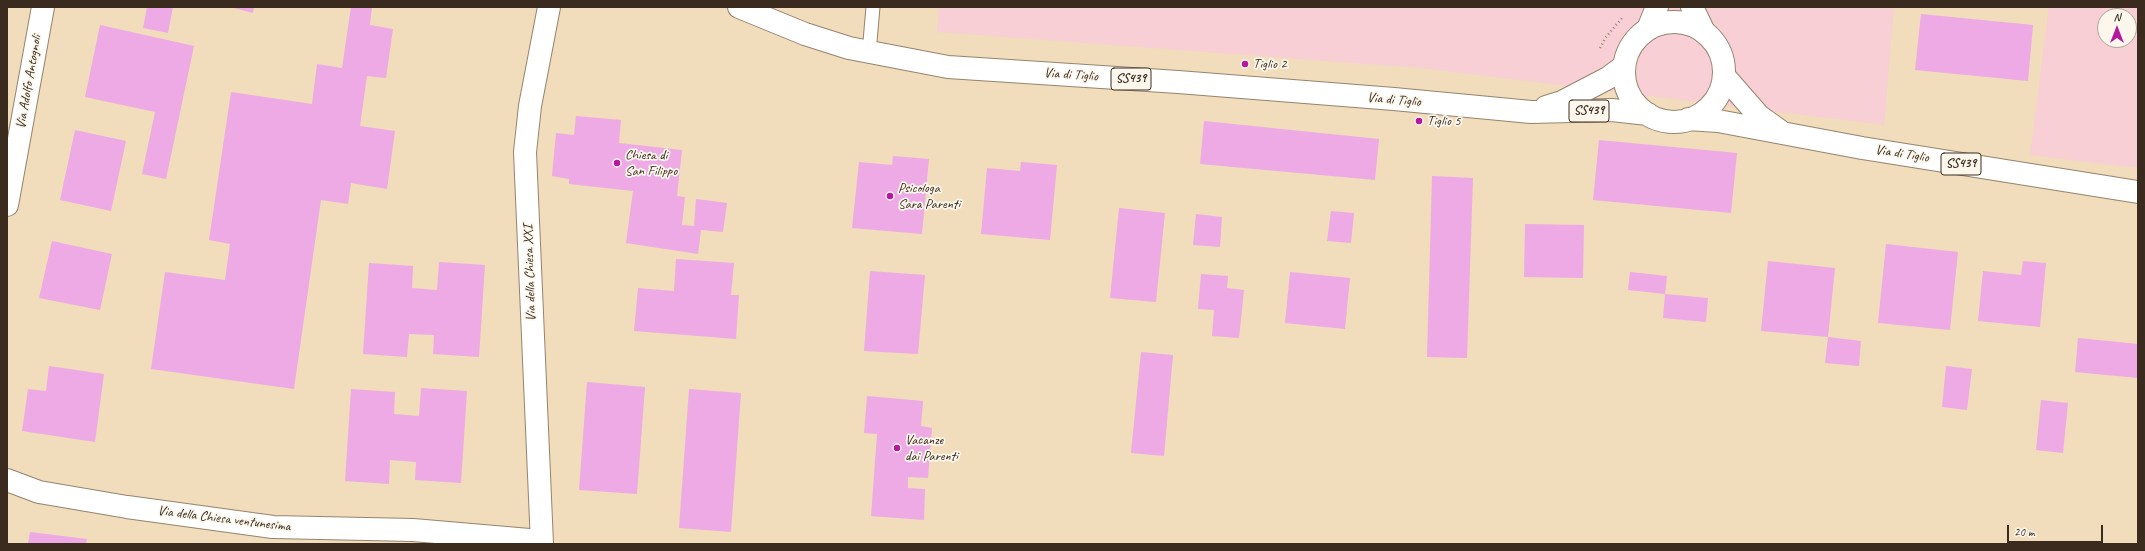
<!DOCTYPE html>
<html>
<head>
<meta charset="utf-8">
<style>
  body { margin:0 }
  #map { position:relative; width:2145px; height:551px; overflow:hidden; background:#f1dcbc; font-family:Caveat,sans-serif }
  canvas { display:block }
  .frame { position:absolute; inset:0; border:8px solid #3b2a1e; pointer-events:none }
  .north { position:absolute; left:2097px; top:8px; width:40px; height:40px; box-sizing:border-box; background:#fbf7ec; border:1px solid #aea59a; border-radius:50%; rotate:0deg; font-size:11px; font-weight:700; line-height:16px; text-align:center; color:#3b2a1e }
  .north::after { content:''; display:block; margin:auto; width:14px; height:18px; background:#b5179e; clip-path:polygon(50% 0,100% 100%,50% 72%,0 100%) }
  .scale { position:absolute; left:2007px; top:525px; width:96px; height:18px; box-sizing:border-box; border:2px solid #3b2a1e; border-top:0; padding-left:5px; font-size:12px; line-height:14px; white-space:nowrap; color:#3b2a1e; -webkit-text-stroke:3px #fbf7ec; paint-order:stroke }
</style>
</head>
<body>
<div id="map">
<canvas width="2145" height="551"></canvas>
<div class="frame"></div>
<div class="north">N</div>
<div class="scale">20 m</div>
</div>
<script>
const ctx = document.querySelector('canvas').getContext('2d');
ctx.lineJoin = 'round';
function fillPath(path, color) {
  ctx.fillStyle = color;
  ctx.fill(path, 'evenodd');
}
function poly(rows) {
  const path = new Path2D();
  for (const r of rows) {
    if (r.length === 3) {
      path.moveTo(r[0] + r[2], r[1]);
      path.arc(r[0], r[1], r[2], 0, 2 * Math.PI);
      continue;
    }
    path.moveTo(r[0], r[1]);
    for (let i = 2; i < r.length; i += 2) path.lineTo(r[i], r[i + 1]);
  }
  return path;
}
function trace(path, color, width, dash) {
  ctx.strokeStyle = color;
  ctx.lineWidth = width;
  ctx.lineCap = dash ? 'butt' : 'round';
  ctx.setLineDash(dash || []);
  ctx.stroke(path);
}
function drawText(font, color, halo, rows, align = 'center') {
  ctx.font = font + ' Caveat,sans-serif';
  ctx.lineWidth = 3.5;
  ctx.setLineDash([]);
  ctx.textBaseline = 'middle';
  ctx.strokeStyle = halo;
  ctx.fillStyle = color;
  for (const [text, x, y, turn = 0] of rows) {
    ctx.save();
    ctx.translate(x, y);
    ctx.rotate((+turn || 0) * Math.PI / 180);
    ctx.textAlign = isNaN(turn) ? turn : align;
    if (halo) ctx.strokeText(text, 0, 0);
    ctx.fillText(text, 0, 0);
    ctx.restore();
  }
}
const built = poly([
  [939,7,1894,7,1884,125,1421,68,937,32],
  [2049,7,2138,7,2138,168,2030,155],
  [2105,16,2129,16,2129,40,2105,40]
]);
const building = poly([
  [147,7,173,7,168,33,143,28],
  [230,7,254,7,253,13],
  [351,7,372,7,370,25,393,29,386,78,367,76,360,126,395,131,387,189,351,183,348,204,321,200,294,389,151,369,165,272,225,280,230,244,209,240,231,92,312,104,317,64,342,68],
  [1921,14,2033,25,2028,81,1915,70],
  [100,25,194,46,166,179,142,174,155,112,85,97],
  [576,116,621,120,619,143,682,150,677,196,685,197,682,225,694,226,696,199,727,203,723,232,701,230,698,254,626,243,633,191,569,184,569,179,552,176,556,133,574,135],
  [1204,121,1379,139,1375,180,1200,164],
  [75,130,126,141,111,211,60,200],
  [1599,140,1737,153,1731,213,1593,200],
  [893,156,929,159,922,234,852,228,859,162,892,165],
  [1021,162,1057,165,1050,240,981,234,987,168,1020,171],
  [1432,176,1473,178,1467,358,1427,357],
  [1119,208,1165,213,1156,302,1110,298],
  [1331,211,1354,213,1351,243,1327,241],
  [1196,214,1222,217,1220,247,1193,245],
  [1525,224,1584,225,1583,278,1524,277],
  [52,241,112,254,100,310,39,298],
  [1886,244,1958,252,1950,330,1878,323],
  [676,259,734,263,731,295,739,295,736,339,634,331,638,288,674,291],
  [1768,261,1835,268,1828,337,1761,331],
  [2023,261,2046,263,2040,327,1978,321,1983,271,2021,275],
  [439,262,485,265,479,357,433,354,434,335,409,334,407,357,363,354,369,263,413,266,412,288,437,290],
  [870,271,925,275,918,354,864,351],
  [1290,272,1350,278,1345,329,1285,323],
  [1630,272,1667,276,1665,294,1628,290],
  [1201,274,1228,276,1227,288,1244,290,1239,338,1212,336,1214,310,1198,309],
  [1665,294,1708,298,1706,322,1663,318],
  [1828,337,1861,341,1859,366,1825,363],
  [2078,338,2138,344,2138,378,2075,372],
  [1141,352,1173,355,1164,456,1131,453],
  [49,366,104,374,95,442,22,431,28,389,46,391],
  [1946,366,1972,369,1967,410,1942,407],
  [587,382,645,387,637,494,579,490],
  [421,388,467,391,461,483,415,480,416,462,390,460,389,484,345,481,351,389,395,392,394,414,419,416],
  [689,389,741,393,731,532,679,528],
  [867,396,923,401,921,426,932,428,928,478,908,477,908,488,925,489,924,520,871,516,877,434,864,433],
  [2041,400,2068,403,2063,453,2036,450],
  [30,532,87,539,86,544,28,544]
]);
const path = poly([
  [1600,48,1606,37,1622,18]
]);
const service = poly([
  [869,53,873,7]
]);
const minor = poly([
  [7,205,43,7],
  [7,480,39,492,127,507,273,527,413,530,541,541],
  [542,544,525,152,530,106,549,7]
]);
const secondary = poly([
  [1692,7,1704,32],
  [1648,29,1657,7]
]);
const primary = poly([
  [739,7,805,34,849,48,948,67,1178,82,1394,99,1531,112,1612,110,1648,114],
  [1674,72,50],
  [1724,76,1759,116,1780,131],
  [1546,107,1562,102,1608,78,1624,66],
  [1688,119,1718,121,1862,148,2138,192]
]);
const markers = [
  [1245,64,4,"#b5179e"],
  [1419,121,4,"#b5179e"],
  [617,163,4,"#b5179e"],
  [890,196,4,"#b5179e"],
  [897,448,4,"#b5179e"]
];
const shields = [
  [1131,79,40],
  [1589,111,40],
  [1961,164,40]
];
const shieldNames = [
  ["SS439",1131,79],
  ["SS439",1589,111],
  ["SS439",1961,164]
];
const poiNames = [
  ["Tiglio 2",1253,64],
  ["Tiglio 5",1427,121],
  ["Chiesa di",625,155],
  ["San Filippo",625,171],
  ["Psicologa",898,188],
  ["Sara Parenti",898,204],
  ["Vacanze",905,440],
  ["dai Parenti",905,456]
];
const streetNames = [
  ["Via di Tiglio",1071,75,4],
  ["Via Adolfo Antognoli",29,82,-80],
  ["Via di Tiglio",1394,100,5],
  ["Via di Tiglio",1902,154,9],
  ["Via della Chiesa XXI",530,273,-92],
  ["Via della Chiesa ventunesima",224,519,7]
];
fillPath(built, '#f7cfd4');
fillPath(building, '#edaae5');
trace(service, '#96836d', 15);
trace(minor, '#96836d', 24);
trace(secondary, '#96836d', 24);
trace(primary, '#96836d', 24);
trace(path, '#96836d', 2.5, [1, 3]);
trace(service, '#fff', 13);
trace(minor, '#fff', 22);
trace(secondary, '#fff', 22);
trace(primary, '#fff', 22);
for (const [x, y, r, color] of markers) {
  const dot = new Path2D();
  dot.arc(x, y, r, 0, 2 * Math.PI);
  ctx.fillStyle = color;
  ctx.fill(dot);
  trace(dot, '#fbf7ec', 1.5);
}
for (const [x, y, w] of shields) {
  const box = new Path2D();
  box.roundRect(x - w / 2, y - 11, w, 22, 3);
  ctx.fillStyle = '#fbf7ec';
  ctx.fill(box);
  trace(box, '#3b2a1e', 1);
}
drawText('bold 13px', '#3b2a1e', null, shieldNames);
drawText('14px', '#3b2a1e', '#fbf7ec', poiNames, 'left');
drawText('14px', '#3b2a1e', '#fbf7ec', streetNames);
</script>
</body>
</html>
